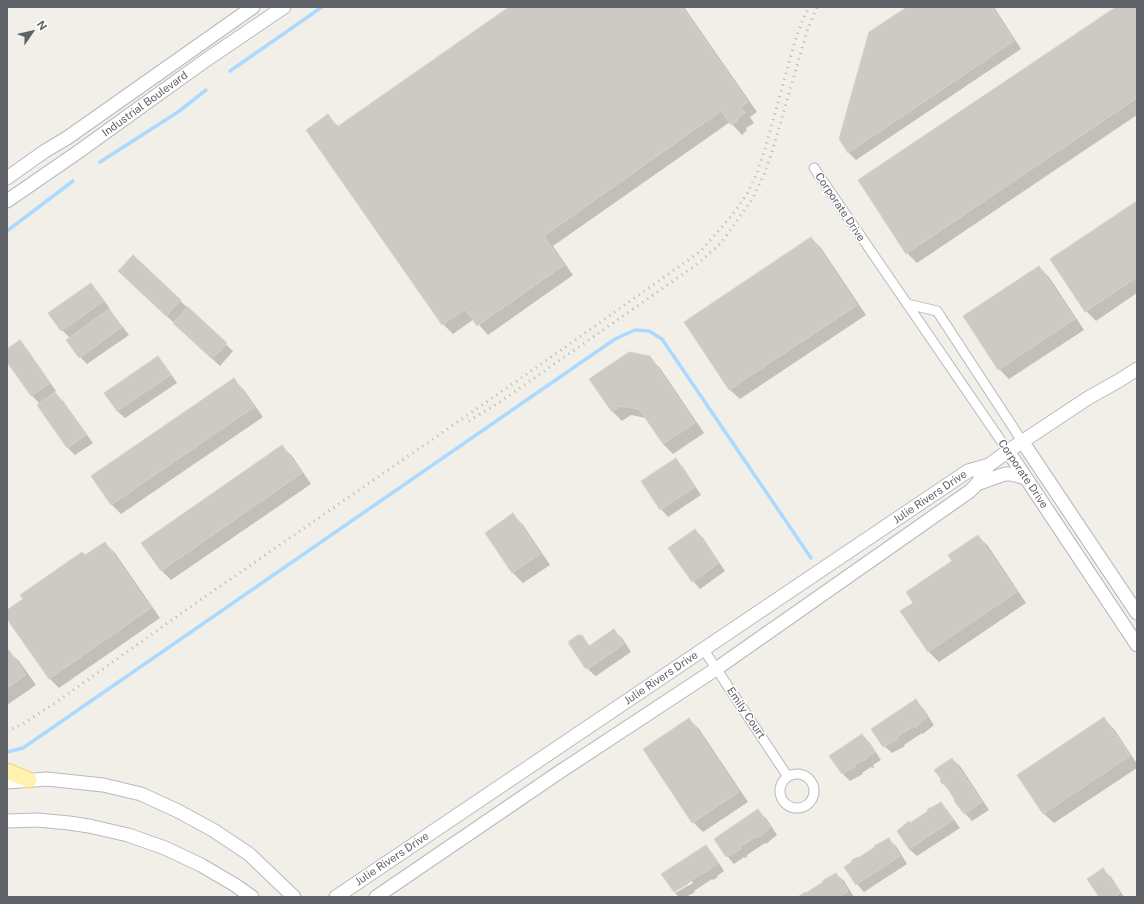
<!DOCTYPE html>
<html>
<head>
<meta charset="utf-8">
<style>
  body { margin:0 }
  #map { position:relative; width:1144px; height:904px; overflow:hidden; background:#f1efe8; font-family:"Public Sans",sans-serif }
  canvas { display:block }
  .frame { position:absolute; inset:0; border:8px solid #5f6368; pointer-events:none }
  .north { position:absolute; left:12px; top:12px; width:40px; height:40px; -webkit-text-stroke:3px #fff; paint-order:stroke; rotate:56deg; font-size:11px; font-weight:700; line-height:16px; text-align:center; color:#5f6368 }
  .north::after { content:''; display:block; margin:auto; width:14px; height:18px; background:#5f6368; clip-path:polygon(50% 0,100% 100%,50% 72%,0 100%) }
</style>
</head>
<body>
<div id="map">
<canvas width="1144" height="904"></canvas>
<div class="frame"></div>
<div class="north">N</div>
</div>
<script>
const ctx = document.querySelector('canvas').getContext('2d');
ctx.lineJoin = 'round';
function fillPath(path, color) {
  ctx.fillStyle = color;
  ctx.fill(path, 'evenodd');
}
function poly(rows) {
  const path = new Path2D();
  for (const r of rows) {
    if (r.length === 3) {
      path.moveTo(r[0] + r[2], r[1]);
      path.arc(r[0], r[1], r[2], 0, 2 * Math.PI);
      continue;
    }
    path.moveTo(r[0], r[1]);
    for (let i = 2; i < r.length; i += 2) path.lineTo(r[i], r[i + 1]);
  }
  return path;
}
function trace(path, color, width, dash) {
  ctx.strokeStyle = color;
  ctx.lineWidth = width;
  ctx.lineCap = dash ? 'butt' : 'round';
  ctx.setLineDash(dash || []);
  ctx.stroke(path);
}
function drawText(font, color, halo, rows, align = 'center') {
  ctx.font = font + ' "Public Sans",sans-serif';
  ctx.lineWidth = 3;
  ctx.setLineDash([]);
  ctx.textBaseline = 'middle';
  ctx.strokeStyle = halo;
  ctx.fillStyle = color;
  for (const [text, x, y, turn = 0] of rows) {
    ctx.save();
    ctx.translate(x, y);
    ctx.rotate((+turn || 0) * Math.PI / 180);
    ctx.textAlign = isNaN(turn) ? turn : align;
    if (halo) ctx.strokeText(text, 0, 0);
    ctx.fillText(text, 0, 0);
    ctx.restore();
  }
}
const shadow = poly([
  [511,7,684,7,757,112,750,117,754,123,746,128,747,130,742,135,730,122,553,246,573,275,488,335,474,319,453,334,443,324,328,116,339,127],
  [909,7,994,7,1021,49,856,160,849,153,840,139],
  [1117,7,1137,7,1137,115,917,263,907,253],
  [1137,202,1137,293,1096,321,1086,311],
  [811,238,821,248,866,315,740,399,730,390,686,322],
  [133,256,233,351,220,366,126,278],
  [1039,267,1049,277,1084,330,1009,379,999,369],
  [91,285,98,292,110,309,109,310,116,318,129,335,87,364,80,357,70,338,62,330,50,313],
  [20,341,27,349,56,391,54,392,63,401,93,443,75,455,68,448,38,405,40,404,32,396,7,360,7,350],
  [649,357,660,368,704,433,673,454,663,444,646,418,631,415,622,421,612,411],
  [158,358,165,365,177,383,125,418,117,411],
  [234,380,244,390,263,417,121,514,111,504],
  [282,446,292,456,311,484,171,580,161,570],
  [675,460,683,467,701,495,668,517,661,509],
  [513,515,523,525,550,565,523,583,513,573,486,533],
  [695,530,703,538,725,571,700,589,693,581],
  [978,536,988,546,1026,603,939,662,929,652,902,611,914,603],
  [105,543,115,553,160,618,59,688,49,678,7,617,7,612],
  [614,631,622,638,631,652,596,676,594,675,586,667,581,636,591,647],
  [9,652,19,661,36,685,7,705,7,653],
  [916,701,923,708,934,725,923,734,922,733,904,745,905,746,892,753,884,746],
  [689,719,699,729,748,802,703,832,693,822],
  [1104,719,1114,729,1137,764,1137,768,1054,823,1044,814,1019,776],
  [862,735,870,743,881,760,873,765,874,767,873,768,871,767,862,773,863,774,850,781,843,774],
  [952,759,960,766,989,810,972,821,959,807,957,801,950,790,943,784,936,770],
  [941,803,948,811,960,828,917,856,909,849,911,824],
  [758,811,766,818,777,835,766,844,765,843,747,855,747,857,745,858,744,857,734,864,727,856],
  [888,839,896,846,907,864,864,892,857,884,858,859],
  [706,846,713,854,724,871,717,876,718,877,713,880,712,879,694,891,695,892,686,897,679,897,675,893,693,883,692,881,675,891,675,892,663,875],
  [1103,870,1111,877,1124,897,1101,897],
  [836,874,844,881,854,897,801,897]
]);
const stream = poly([
  [230,71,322,7],
  [100,162,178,112,206,90],
  [7,231,73,181],
  [7,752,23,748,615,339,635,330,649,331,662,339,811,558]
]);
const building = poly([
  [509,7,682,7,748,102,741,107,745,113,737,118,738,120,731,125,721,111,544,236,564,265,477,326,465,309,442,325,306,130,328,114,337,127,509,7],
  [907,7,992,7,1014,41,848,153,839,139,869,32,907,7],
  [1116,7,1137,7,1137,98,906,254,858,180,1116,7],
  [1137,201,1137,277,1085,312,1050,259,1137,201],
  [811,237,857,305,729,390,684,322,811,237],
  [133,255,181,300,166,316,118,271,133,255],
  [1039,266,1075,319,998,370,963,316,1039,266],
  [91,283,104,301,61,331,48,313,91,283],
  [188,307,227,343,212,359,173,323,188,307],
  [109,309,122,327,79,358,66,340,109,309],
  [20,340,50,383,31,396,7,362,7,349,20,340],
  [629,352,650,356,695,423,663,444,639,409,620,406,612,412,589,379,629,352],
  [158,356,171,375,117,411,104,393,158,356],
  [234,378,254,407,111,505,91,476,234,378],
  [55,392,86,435,67,448,37,405,55,392],
  [282,445,302,473,161,571,141,543,282,445],
  [676,458,695,487,660,510,641,481,676,458],
  [513,513,540,554,512,573,485,533,513,513],
  [695,529,719,563,692,582,668,548,695,529],
  [978,535,1017,592,928,652,900,611,913,603,906,592,952,561,948,555,978,535],
  [105,542,151,608,49,679,7,619,7,610,23,599,20,595,82,552,85,555,105,542],
  [614,629,624,644,588,669,585,668,569,644,569,641,578,635,582,635,589,646,614,629],
  [9,650,26,675,7,688,7,652,9,650],
  [916,699,927,717,915,728,914,726,897,737,898,739,883,747,871,729,916,699],
  [1104,717,1130,756,1043,814,1017,775,1104,717],
  [689,718,739,792,692,823,643,749,689,718],
  [862,734,875,752,866,758,867,759,864,761,863,760,855,765,856,766,842,774,829,756,862,734],
  [952,758,982,802,964,814,954,801,955,800,944,783,942,784,940,780,941,779,934,770,952,758],
  [941,802,953,820,909,849,897,831,909,821,910,823,928,811,927,810,931,807,931,808,941,802],
  [758,809,770,827,758,838,757,836,740,847,741,849,726,857,714,839,758,809],
  [889,838,900,856,856,885,844,867,852,862,851,861,857,857,858,858,875,847,874,846,889,838],
  [706,845,718,863,705,873,704,872,687,883,688,884,674,892,661,874,706,845],
  [1103,868,1120,893,1114,897,1099,897,1087,879,1103,868],
  [836,873,848,891,839,897,799,897,799,896,805,892,806,893,823,882,822,881,836,873]
]);
const street = poly([
  [814,168,1008,451],
  [907,304,937,311,1022,441],
  [704,650,788,777],
  [797,791,17]
]);
const secondary = poly([
  [7,178,45,151,67,138,253,7],
  [7,201,78,152,206,60,284,7],
  [1022,441,1137,613],
  [1008,451,1137,645],
  [977,484,1005,474,1011,474,1026,478],
  [7,782,47,779,103,785,141,794,178,811,213,830,249,854,294,897],
  [7,821,38,820,69,823,89,826,128,835,165,848,201,865,235,885,252,897],
  [336,897,968,471,989,465,1008,451,1088,398,1120,380,1137,369],
  [376,897,558,773,716,669,970,491,977,484,989,465]
]);
const primary = poly([
  [7,771,29,780]
]);
const rail = poly([
  [469,421,500,402,676,279,701,261,721,243,751,201,764,175,772,152,808,28,817,7],
  [7,731,23,724,55,703,193,605,537,367,701,251,733,214,747,194,757,173,765,149,795,41,803,19,809,7]
]);
const streetNames = [
  ["Industrial Boulevard",145,104,-36],
  ["Corporate Drive",840,207,56],
  ["Corporate Drive",1023,474,56],
  ["Julie Rivers Drive",930,497,-34],
  ["Julie Rivers Drive",661,678,-34],
  ["Emily Court",746,713,56],
  ["Julie Rivers Drive",392,859,-34]
];
fillPath(shadow, '#0003');
trace(stream, '#aadaff', 3.5);
fillPath(building, '#cccac5');
trace(building, '#d6d1c6', 1);
trace(street, '#b5b8bc', 11);
trace(secondary, '#b6babf', 15);
trace(primary, '#f2c960', 17);
trace(street, '#fff', 9);
trace(secondary, '#fff', 13);
trace(primary, '#fff2af', 15);
trace(rail, '#b6b7b8', 3, [1, 5]);
drawText('11px', '#5f6368', '#fff', streetNames);
</script>
</body>
</html>
